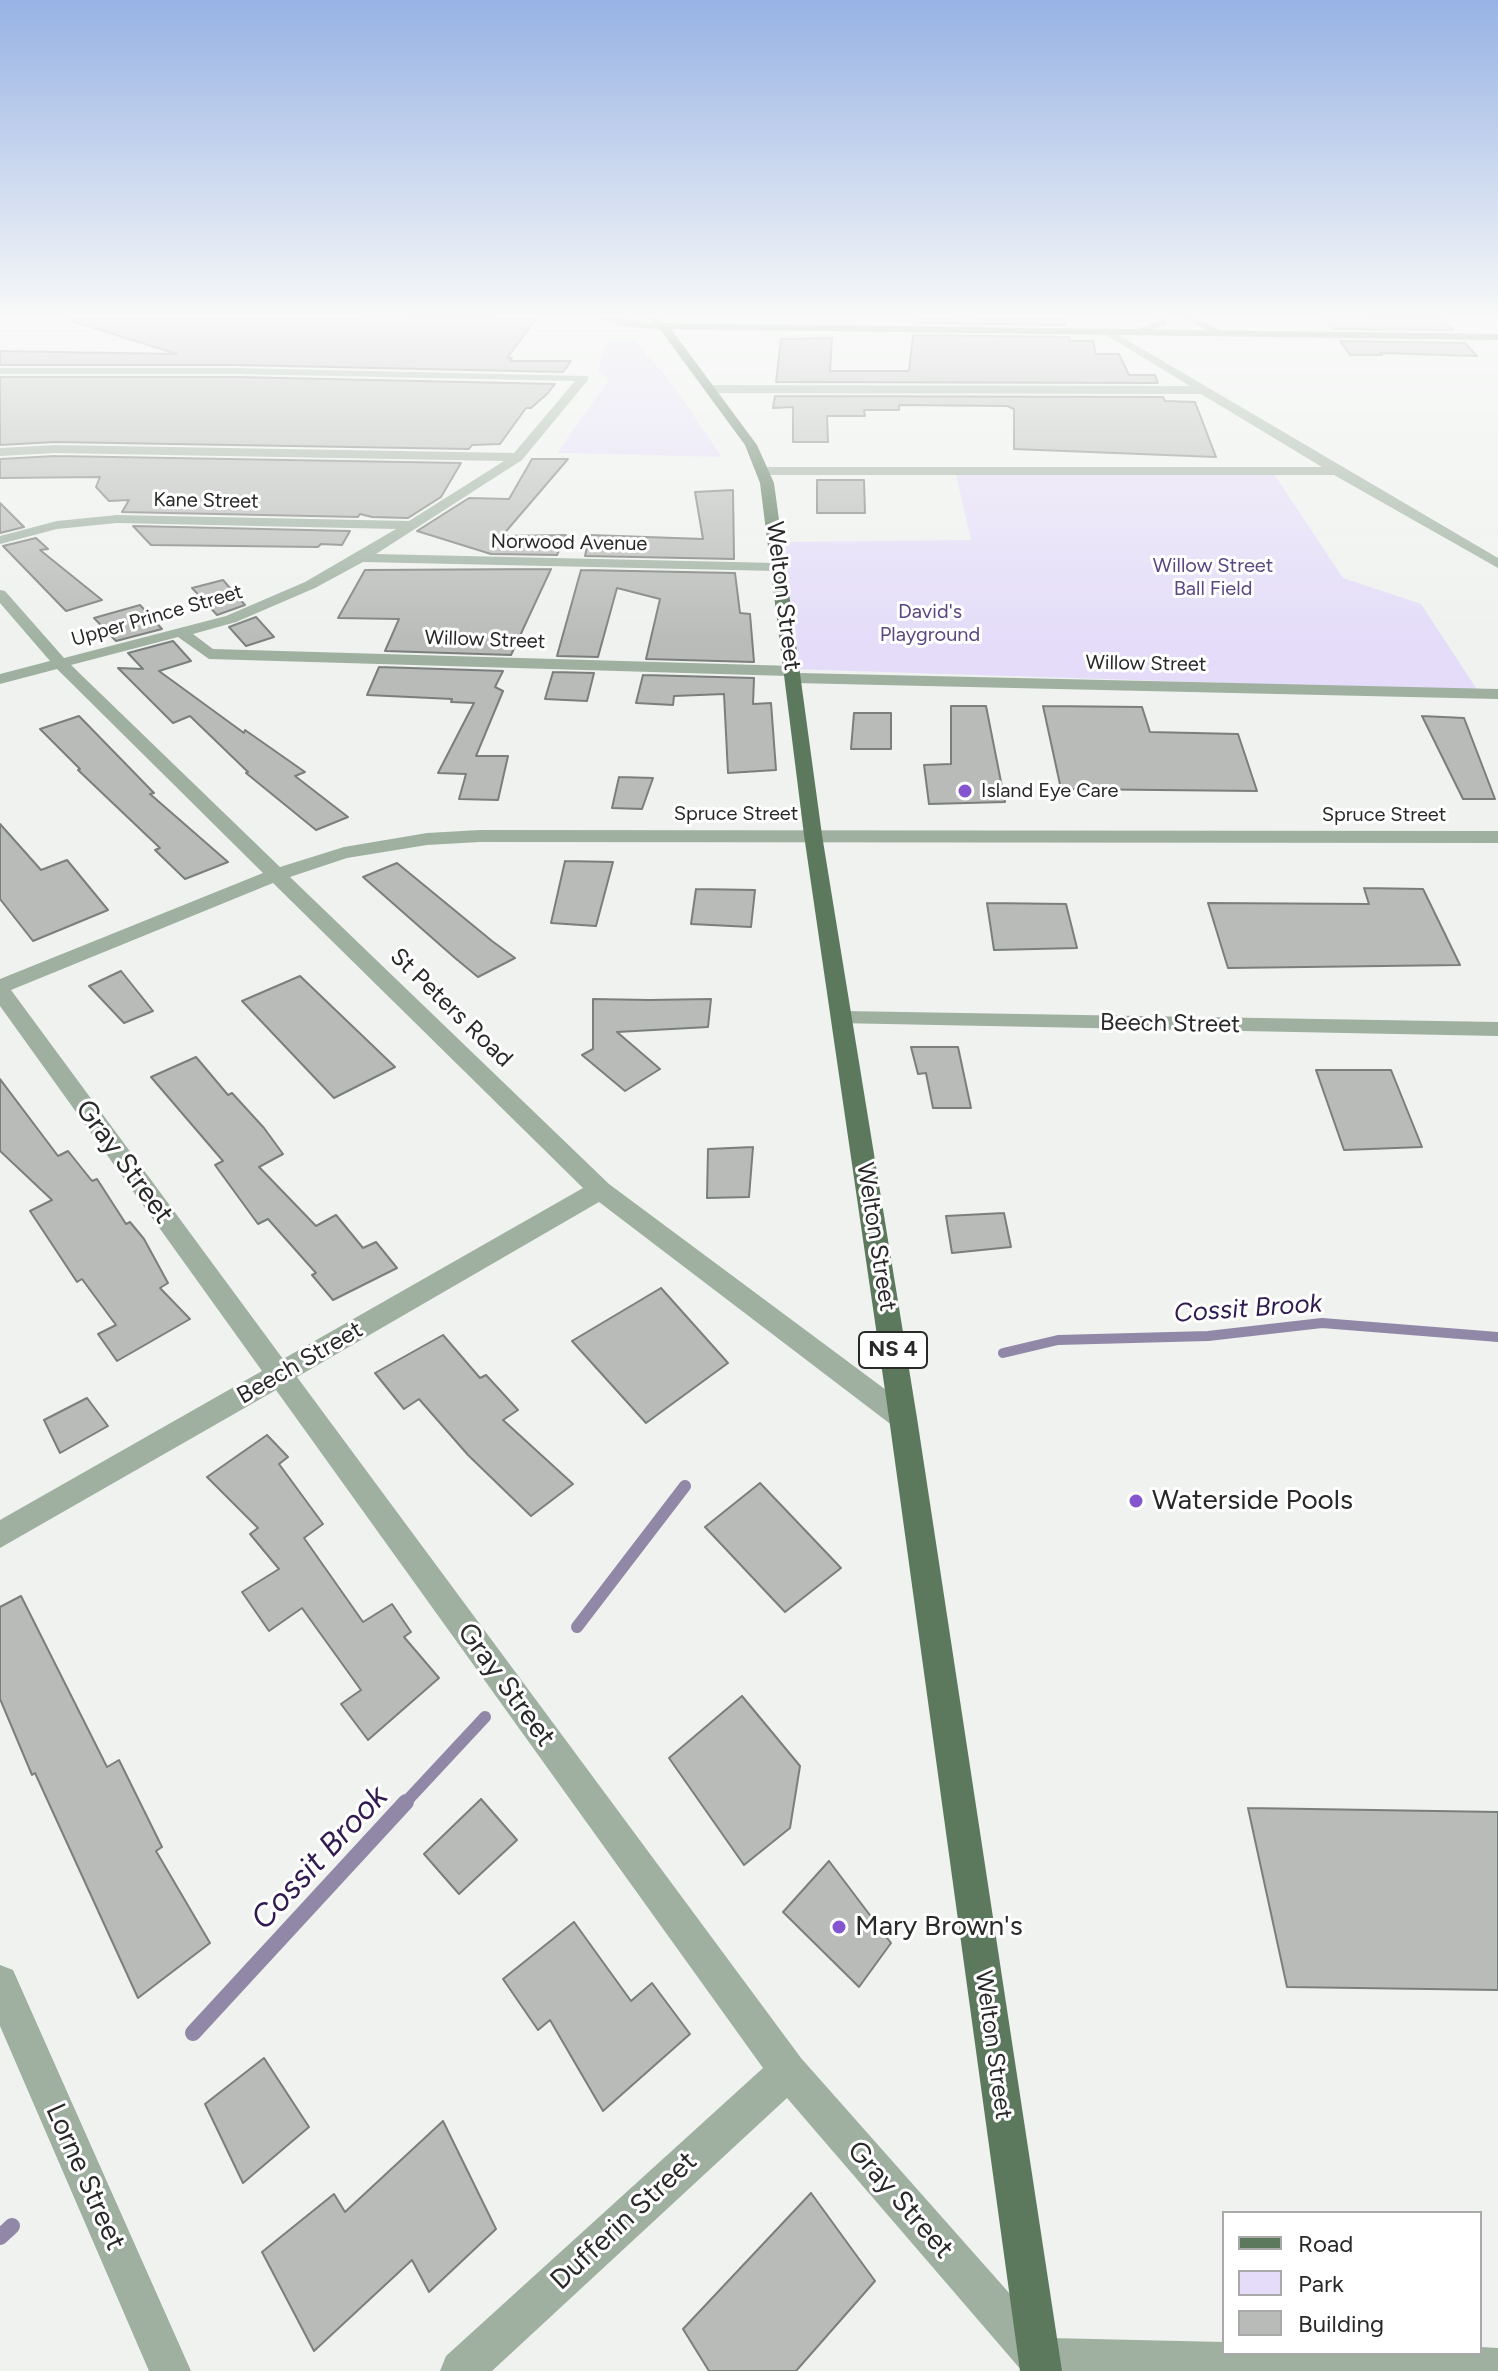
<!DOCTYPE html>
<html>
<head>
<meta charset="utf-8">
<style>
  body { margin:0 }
  #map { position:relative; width:1498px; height:2371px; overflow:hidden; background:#eff2ef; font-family:Figtree,sans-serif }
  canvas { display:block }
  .legend { position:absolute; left:1222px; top:2211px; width:260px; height:144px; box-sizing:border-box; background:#fff; border:2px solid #a9a9a9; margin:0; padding:10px 14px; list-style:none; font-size:24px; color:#282928 }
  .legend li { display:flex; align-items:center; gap:16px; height:40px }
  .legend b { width:40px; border:2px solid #a9a9a9 }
</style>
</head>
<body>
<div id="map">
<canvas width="1498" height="2371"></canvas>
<ul class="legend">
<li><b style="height:10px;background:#5c795d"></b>Road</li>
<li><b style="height:22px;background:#e4dcf9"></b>Park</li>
<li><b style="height:22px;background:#b8bbb8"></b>Building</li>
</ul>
</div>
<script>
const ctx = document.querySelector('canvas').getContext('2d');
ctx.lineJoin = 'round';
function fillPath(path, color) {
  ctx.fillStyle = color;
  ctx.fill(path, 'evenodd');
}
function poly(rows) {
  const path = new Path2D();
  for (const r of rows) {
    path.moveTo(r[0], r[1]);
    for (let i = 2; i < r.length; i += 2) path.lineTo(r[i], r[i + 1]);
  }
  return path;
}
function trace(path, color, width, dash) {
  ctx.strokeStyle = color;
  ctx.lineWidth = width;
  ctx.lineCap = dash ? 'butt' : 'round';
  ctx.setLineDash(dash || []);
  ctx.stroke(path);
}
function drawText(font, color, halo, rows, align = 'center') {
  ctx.font = font + ' Figtree,sans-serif';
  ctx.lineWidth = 6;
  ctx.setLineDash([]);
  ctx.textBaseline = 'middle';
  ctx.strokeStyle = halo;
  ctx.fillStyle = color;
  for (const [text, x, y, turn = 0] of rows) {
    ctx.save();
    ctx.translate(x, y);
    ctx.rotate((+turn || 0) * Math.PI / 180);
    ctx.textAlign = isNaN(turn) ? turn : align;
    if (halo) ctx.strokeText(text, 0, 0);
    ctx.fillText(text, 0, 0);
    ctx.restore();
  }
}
const green = poly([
  [628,339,636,342,673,385,722,457,557,453,608,381,598,370,607,340],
  [955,471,1272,471,1343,578,1421,604,1478,691,790,669,776,542,971,540]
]);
const streamFar2 = poly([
  [1003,1353,1058,1340,1208,1336,1322,1323,1498,1337]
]);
const streamFar1 = poly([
  [577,1627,685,1486],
  [404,1804,485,1717]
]);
const stream = poly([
  [193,2033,406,1802],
  [0,2237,12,2226]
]);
const building = poly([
  [66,313,536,319,507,358,512,358,510,361,571,361,563,372,237,365,0,365,0,351,177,354,65,319,66,313],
  [971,313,1061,313,1065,325,915,323,915,316,971,317,971,313],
  [1324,317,1441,318,1453,330,1332,329,1324,317],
  [913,335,1069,337,1070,341,1093,341,1096,354,1119,354,1129,375,1155,375,1158,383,776,382,781,339,832,338,830,371,909,371,913,335],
  [1340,341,1465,343,1477,356,1380,353,1382,355,1350,355,1340,341],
  [0,377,237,377,555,384,547,394,531,408,526,408,500,444,472,445,469,449,55,442,0,445,0,377],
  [775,396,1163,397,1165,401,1195,402,1216,457,1014,449,1014,409,1007,406,899,405,899,410,864,410,865,416,827,416,828,442,793,442,793,407,773,408,775,396],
  [55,456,461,463,441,497,408,518,372,517,360,514,358,517,122,512,129,500,109,501,96,487,100,477,0,478,0,459,55,456],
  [532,459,568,459,502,536,566,535,557,555,491,554,417,531,469,498,509,499,532,459],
  [817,480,864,480,865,513,817,513,817,480],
  [733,490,734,559,585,556,590,535,703,539,695,492,733,490],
  [0,503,24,527,0,533,0,503],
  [133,526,350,531,342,545,321,544,318,547,151,545,133,526],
  [36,538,48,549,40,550,102,600,66,611,3,546,36,538],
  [551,569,511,655,385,651,399,619,338,618,365,570,551,569],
  [581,570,735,573,740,613,750,614,754,662,646,659,660,599,617,588,598,657,557,656,581,570],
  [223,580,245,605,217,615,192,588,223,580],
  [140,605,162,629,116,641,94,618,140,605],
  [256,617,274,637,246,646,229,627,256,617],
  [173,641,191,661,159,671,244,733,245,730,305,772,295,776,348,817,316,830,246,773,248,772,190,716,173,723,118,668,143,669,128,653,173,641],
  [379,667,503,671,495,687,503,691,476,756,508,756,498,800,459,799,466,774,438,773,474,703,451,702,452,699,367,695,379,667],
  [553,672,594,673,587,701,545,699,553,672],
  [643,675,754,678,753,704,771,703,776,770,728,773,724,694,674,696,673,705,636,703,643,675],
  [951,706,986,706,1005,802,929,804,924,765,951,764,951,706],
  [1043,706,1142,707,1150,732,1238,734,1257,791,1061,789,1043,706],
  [854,713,891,713,891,749,851,749,854,713],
  [79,716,154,793,150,794,228,862,185,879,155,850,160,848,78,770,80,769,40,729,79,716],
  [1422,716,1464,718,1495,799,1463,799,1422,716],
  [619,777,653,778,642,809,612,808,619,777],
  [0,824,41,870,67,860,108,910,33,941,0,899,0,824],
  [565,861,613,862,596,926,551,923,565,861],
  [397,863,492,941,515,958,478,977,455,958,363,877,397,863],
  [1364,888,1423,889,1460,965,1228,968,1208,903,1369,904,1364,888],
  [696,889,755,890,751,927,691,924,696,889],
  [987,903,1066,904,1077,948,994,950,987,903],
  [121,971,153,1011,124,1023,89,986,121,971],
  [300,976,395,1067,334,1098,242,1001,300,976],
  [593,999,649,1000,711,999,708,1027,617,1032,660,1069,625,1091,582,1055,593,1049,593,999],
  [911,1047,958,1047,971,1108,933,1108,926,1073,918,1074,911,1047],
  [196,1057,228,1095,232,1093,264,1128,283,1154,259,1167,316,1226,336,1215,363,1248,376,1242,397,1268,333,1300,312,1275,316,1273,268,1219,258,1224,215,1165,223,1161,151,1077,196,1057],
  [1316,1070,1391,1070,1422,1147,1344,1150,1316,1070],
  [0,1079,58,1156,68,1151,92,1181,97,1179,126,1224,130,1222,144,1239,168,1283,160,1288,190,1319,117,1361,98,1334,116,1325,82,1279,77,1282,30,1211,52,1200,0,1151,0,1079],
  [753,1147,749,1197,707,1198,708,1149,753,1147],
  [1004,1213,1011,1247,952,1253,946,1216,1004,1213],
  [661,1288,728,1363,646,1423,572,1341,661,1288],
  [443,1335,480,1378,486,1375,518,1410,503,1420,573,1484,531,1516,468,1455,419,1399,404,1409,375,1373,443,1335],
  [87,1398,108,1426,60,1453,44,1420,87,1398],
  [267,1435,288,1457,279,1464,323,1524,304,1538,363,1622,392,1604,411,1632,404,1637,439,1678,368,1740,341,1704,361,1690,302,1608,269,1631,242,1592,279,1569,250,1534,258,1528,207,1477,267,1435],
  [760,1483,841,1568,785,1612,705,1527,760,1483],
  [21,1596,107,1767,119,1760,162,1847,156,1851,210,1943,138,1998,35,1773,32,1775,0,1699,0,1607,21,1596],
  [742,1696,800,1766,790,1828,744,1865,669,1758,742,1696],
  [481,1799,517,1840,459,1894,424,1854,481,1799],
  [1248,1808,1498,1812,1498,1990,1287,1987,1248,1808],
  [829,1861,891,1943,859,1987,783,1912,829,1861],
  [574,1922,631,2001,652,1983,690,2034,603,2111,550,2020,538,2030,503,1979,574,1922],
  [264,2058,309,2127,243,2183,205,2104,264,2058],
  [443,2121,496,2229,429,2292,412,2260,314,2351,262,2252,334,2194,345,2212,443,2121],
  [811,2193,875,2281,796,2371,709,2371,683,2329,811,2193]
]);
const street = poly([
  [1110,330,1498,558,1498,568,1334,475,764,475,758,471,764,467,1322,467,1201,394,711,393,705,389,711,385,1190,386,1106,335,1106,331,1110,330],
  [0,368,237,368,588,376,588,380,522,460,376,554,777,563,784,567,777,571,363,562,315,588,236,622,193,634,213,649,793,666,799,668,799,673,1498,689,1498,699,794,683,788,681,788,676,209,659,178,637,71,665,280,867,344,847,427,833,480,830,1498,831,1498,843,480,842,427,845,347,858,290,877,609,1184,913,1410,917,1418,913,1426,903,1430,893,1426,599,1202,297,1377,801,2058,1049,2338,1224,2342,1224,2353,1480,2353,1480,2347,1498,2348,1498,2371,1022,2371,787,2098,492,2371,440,2371,446,2356,763,2068,276,1390,0,1548,0,1520,262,1371,0,1006,0,979,263,873,57,669,0,684,0,674,50,661,0,603,0,590,5,591,64,658,226,616,305,582,396,529,117,523,57,529,0,544,0,536,57,521,117,515,409,521,504,461,55,453,0,456,0,448,55,445,514,453,575,381,237,374,0,374,0,368],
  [273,883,583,1188,283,1359,11,990,273,883],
  [843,1011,1498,1022,1498,1036,835,1023,832,1018,835,1013,843,1011],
  [0,1965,13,1970,191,2371,149,2371,0,2026,0,1965]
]);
const secondary = poly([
  [581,313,598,313,666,326,661,329,626,327,581,313],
  [1158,313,1168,313,1166,325,1134,335,1134,331,1157,321,1158,313],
  [1173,313,1186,313,1228,334,1219,336,1173,313]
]);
const primary = poly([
  [642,313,653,313,664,323,1498,334,1498,340,671,329,757,445,774,483,822,835,917,1418,1062,2371,1020,2371,889,1418,804,835,760,483,745,445,662,332,642,313]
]);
const markers = [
  [965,791,8,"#8455ce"],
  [1136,1501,8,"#8455ce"],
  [839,1927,8,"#8455ce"]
];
const farStreetnames = [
  ["Kane Street",206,501,1],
  ["Norwood Avenue",569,543,1],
  ["Upper Prince Street",157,616,-16],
  ["Willow Street",485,640,2],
  ["Willow Street",1146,664,1],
  ["Spruce Street",736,814],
  ["Spruce Street",1384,815]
];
const farParknames = [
  ["Willow Street",1213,566],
  ["Ball Field",1213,589],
  ["David's",930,612],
  ["Playground",930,635]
];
const farPoinames = [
  ["Island Eye Care",981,791]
];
const shields = [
  [893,1350,68]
];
const shieldNames = [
  ["NS 4",893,1350]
];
const streetNames = [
  ["Welton Street",783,596,83],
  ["St Peters Road",451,1008,44],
  ["Beech Street",1170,1024,1],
  ["Welton Street",876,1237,81],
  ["Beech Street",300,1363,-30],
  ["Welton Street",993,2045,82]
];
const waterNames = [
  ["Cossit Brook",1248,1309,-4]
];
const nearStreetnames = [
  ["Gray Street",124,1162,54],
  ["Gray Street",506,1685,54],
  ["Lorne Street",85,2177,66],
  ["Gray Street",900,2200,49],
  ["Dufferin Street",624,2221,-43]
];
const nearPoinames = [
  ["Waterside Pools",1152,1501],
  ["Mary Brown's",855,1927]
];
const nearWaternames = [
  ["Cossit Brook",320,1858,-47]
];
fillPath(green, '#e4dcf9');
trace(streamFar2, '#9188a7', 10);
trace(streamFar1, '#9188a7', 12);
trace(stream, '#9188a7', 16);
fillPath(building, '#b8bbb8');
trace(building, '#7b7f7b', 2);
fillPath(street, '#9fb0a0');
fillPath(secondary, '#789079');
fillPath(primary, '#5c795d');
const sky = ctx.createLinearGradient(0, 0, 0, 645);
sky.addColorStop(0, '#97b2e4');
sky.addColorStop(0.49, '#f8f9f8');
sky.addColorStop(1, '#f8f9f800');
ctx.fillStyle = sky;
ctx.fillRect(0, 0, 1498, 645);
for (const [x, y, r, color] of markers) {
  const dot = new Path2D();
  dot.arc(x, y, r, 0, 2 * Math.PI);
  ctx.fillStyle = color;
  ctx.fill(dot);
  trace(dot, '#fff', 3);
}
drawText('20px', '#282928', '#fff', farStreetnames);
drawText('20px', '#5b4781', '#fff', farParknames);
drawText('20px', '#282928', '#fff', farPoinames, 'left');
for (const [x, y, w] of shields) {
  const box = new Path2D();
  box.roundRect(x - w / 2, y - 18, w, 36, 6);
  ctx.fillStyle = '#fff';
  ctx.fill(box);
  trace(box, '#282928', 2);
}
drawText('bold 22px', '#282928', null, shieldNames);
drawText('24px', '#282928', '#fff', streetNames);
drawText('italic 26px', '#301a50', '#fff', waterNames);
drawText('28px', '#282928', '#fff', nearStreetnames);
drawText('28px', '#282928', '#fff', nearPoinames, 'left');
drawText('italic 32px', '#301a50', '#fff', nearWaternames);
</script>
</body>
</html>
